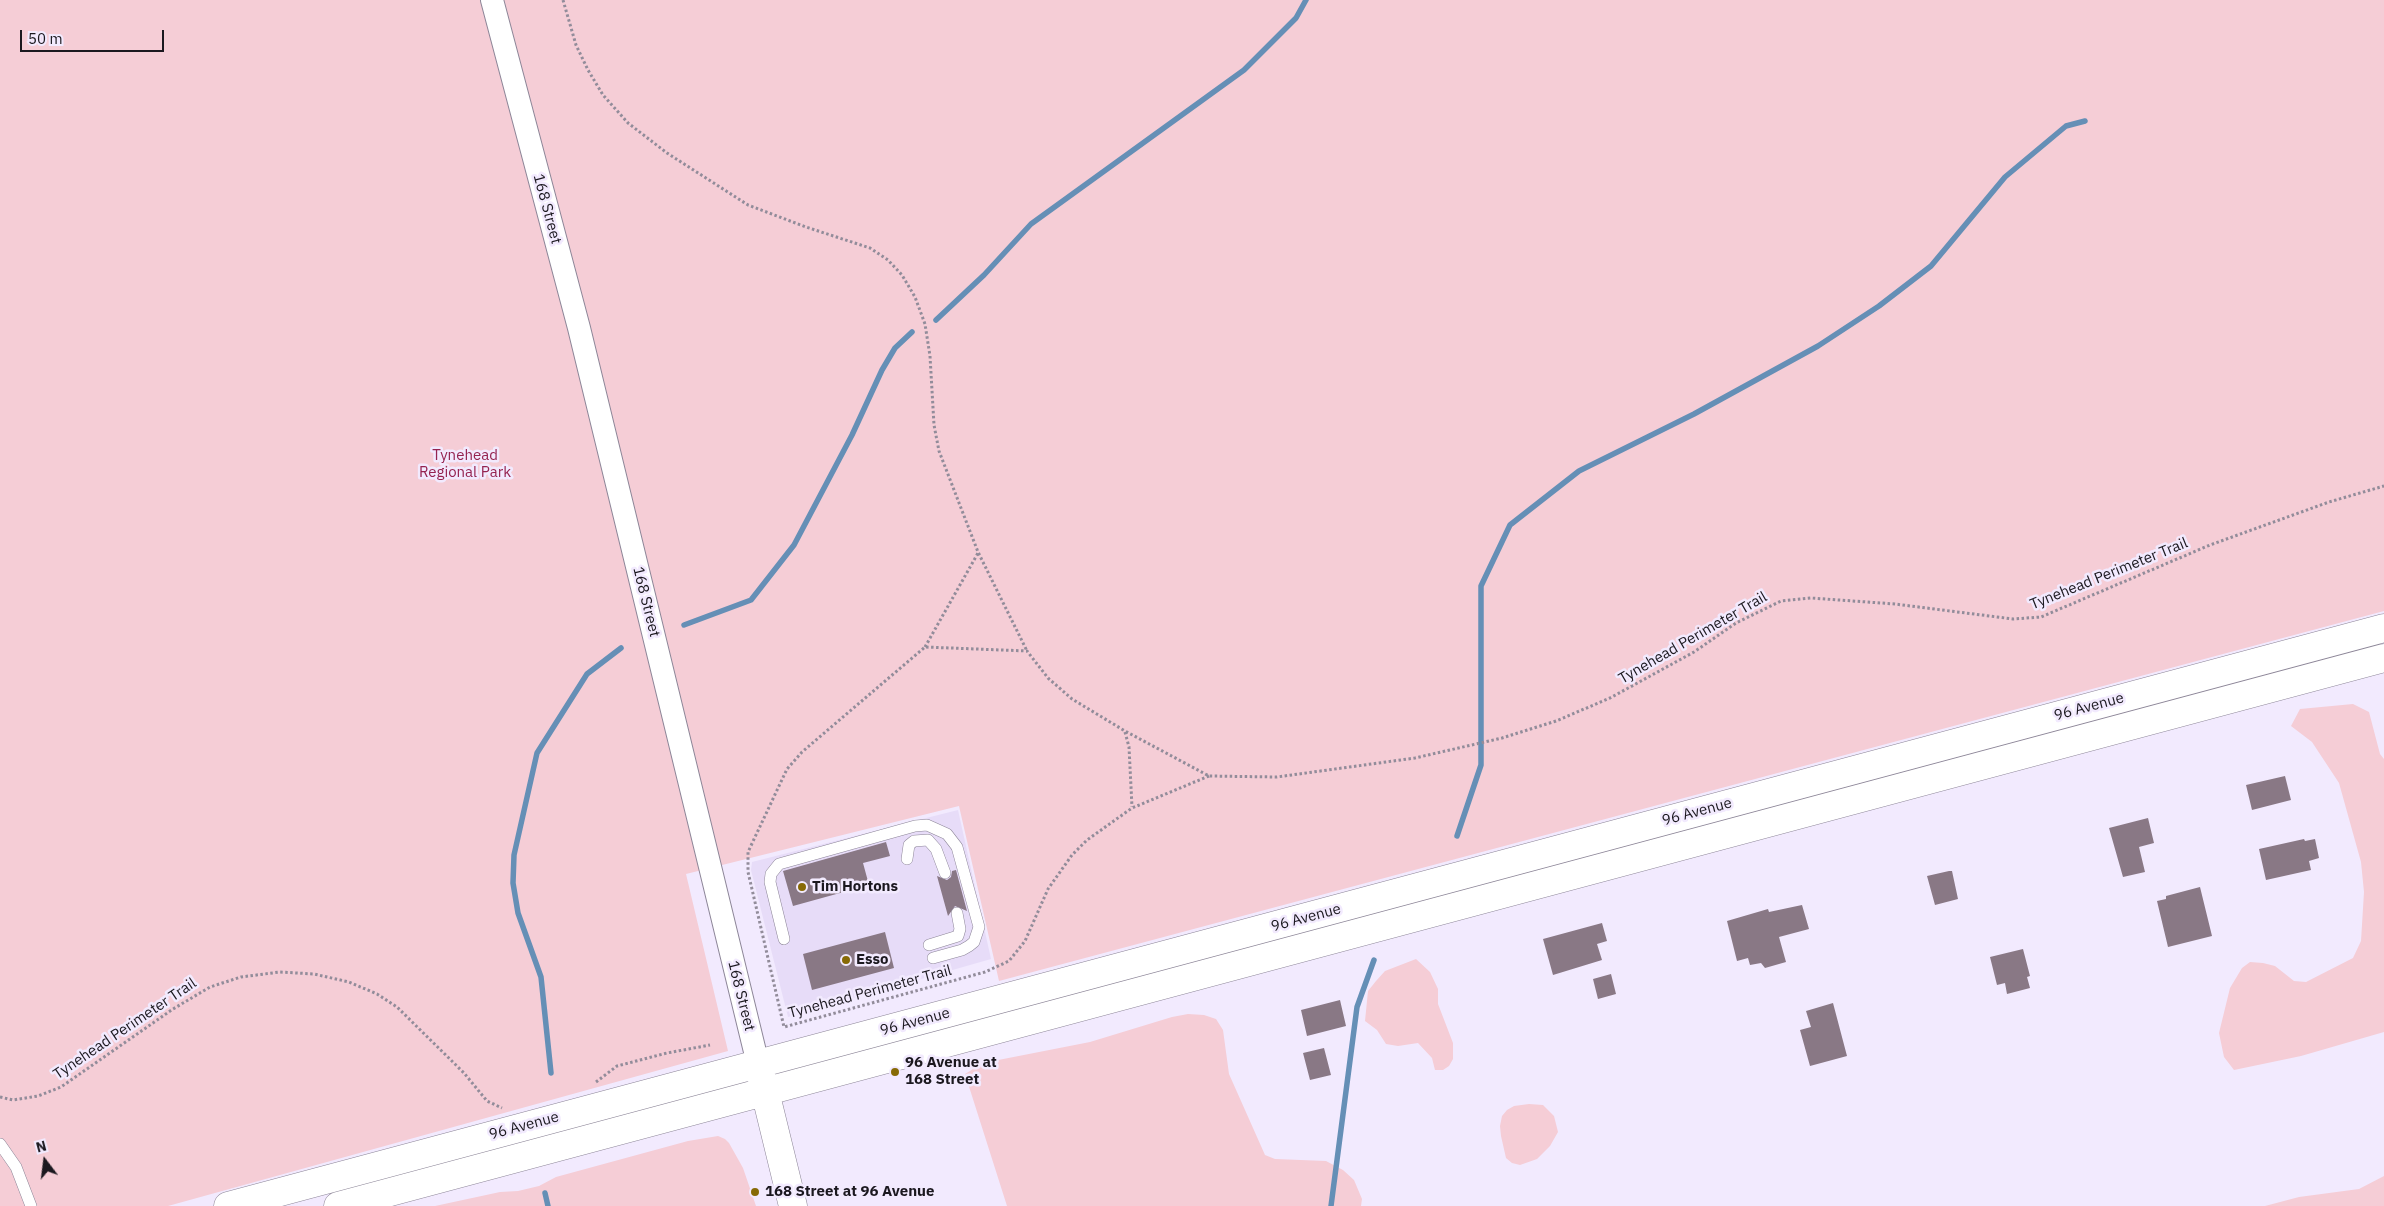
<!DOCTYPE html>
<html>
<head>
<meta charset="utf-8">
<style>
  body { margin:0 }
  #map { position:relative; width:2384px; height:1206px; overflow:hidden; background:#f2eafe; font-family:"IBM Plex Sans",sans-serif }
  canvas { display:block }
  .north { position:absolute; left:20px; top:1136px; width:50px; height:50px; -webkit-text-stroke:4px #f2eafe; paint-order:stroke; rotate:345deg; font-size:14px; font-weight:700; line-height:20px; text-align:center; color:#1b181f }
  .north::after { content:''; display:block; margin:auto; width:18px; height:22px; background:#1b181f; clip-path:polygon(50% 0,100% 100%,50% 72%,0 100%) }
  .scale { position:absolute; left:20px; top:30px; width:144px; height:22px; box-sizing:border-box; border:2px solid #1b181f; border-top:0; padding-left:6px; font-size:15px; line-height:18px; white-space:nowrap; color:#1b181f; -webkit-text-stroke:4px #f2eafe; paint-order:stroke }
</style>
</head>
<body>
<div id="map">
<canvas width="2384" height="1206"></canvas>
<div class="north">N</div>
<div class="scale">50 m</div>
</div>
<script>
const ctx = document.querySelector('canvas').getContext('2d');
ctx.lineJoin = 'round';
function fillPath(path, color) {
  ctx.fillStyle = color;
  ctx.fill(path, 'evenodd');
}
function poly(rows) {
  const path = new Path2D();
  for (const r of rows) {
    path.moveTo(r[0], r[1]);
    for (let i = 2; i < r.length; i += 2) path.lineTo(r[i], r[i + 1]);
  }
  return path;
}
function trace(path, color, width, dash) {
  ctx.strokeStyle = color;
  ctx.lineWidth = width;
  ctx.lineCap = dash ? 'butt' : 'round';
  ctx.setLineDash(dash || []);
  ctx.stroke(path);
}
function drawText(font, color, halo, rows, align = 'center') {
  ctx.font = font + ' "IBM Plex Sans",sans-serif';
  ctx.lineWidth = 5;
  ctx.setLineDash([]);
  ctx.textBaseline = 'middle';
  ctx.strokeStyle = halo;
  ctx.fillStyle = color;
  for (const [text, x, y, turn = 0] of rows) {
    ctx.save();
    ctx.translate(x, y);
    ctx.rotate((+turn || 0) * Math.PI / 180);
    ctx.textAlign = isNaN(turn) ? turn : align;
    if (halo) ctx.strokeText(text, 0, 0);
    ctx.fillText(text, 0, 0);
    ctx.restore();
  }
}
const built = poly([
  [958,810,991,959,788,1017,751,870,752,862]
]);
const green = poly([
  [0,0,2384,0,2384,611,999,981,959,806,686,874,728,1051,168,1206,0,1206],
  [2353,704,2369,712,2380,754,2384,759,2384,1032,2301,1056,2234,1070,2224,1057,2219,1033,2230,988,2242,968,2250,962,2263,963,2275,966,2294,981,2306,982,2353,958,2361,941,2364,892,2361,862,2339,783,2312,742,2291,726,2300,709],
  [1416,959,1430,972,1438,989,1438,1004,1453,1043,1453,1059,1449,1066,1443,1070,1435,1070,1432,1058,1418,1043,1398,1046,1386,1044,1377,1030,1365,1021,1368,991,1376,981,1385,971],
  [1188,1014,1204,1015,1216,1019,1223,1030,1229,1074,1265,1155,1275,1159,1326,1161,1343,1170,1354,1180,1362,1199,1361,1206,1007,1206,965,1074,983,1063,1090,1042,1172,1017],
  [1529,1104,1543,1105,1554,1116,1558,1132,1550,1146,1537,1159,1520,1165,1512,1163,1506,1158,1501,1136,1500,1126,1502,1116,1507,1110,1514,1106],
  [718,1136,725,1139,729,1143,743,1168,756,1206,435,1206,500,1192,518,1191,539,1186,556,1177,688,1141],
  [2384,1176,2384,1206,2265,1206,2299,1197,2359,1189]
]);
const stream = poly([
  [936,320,984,275,1031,224,1244,70,1296,18,1306,0],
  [684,625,751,600,794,545,852,435,882,370,895,348,912,332],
  [1457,836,1481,765,1481,586,1510,525,1579,471,1694,414,1818,346,1879,306,1931,266,2005,177,2066,126,2085,121],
  [551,1073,541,977,518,913,513,883,514,855,537,753,587,674,621,648],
  [545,1193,548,1206],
  [1331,1206,1357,1007,1374,960]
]);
const building = poly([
  [2285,776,2291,800,2252,810,2246,785],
  [2148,818,2154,843,2139,847,2145,872,2123,877,2109,828],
  [2304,839,2305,841,2315,839,2319,858,2309,861,2311,870,2266,880,2259,849],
  [886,842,890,856,863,863,869,885,793,906,783,871],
  [956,870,967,911,955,906,948,916,937,876,947,880,951,877,952,871],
  [1949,871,1952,871,1958,899,1935,905,1927,876],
  [2200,887,2212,936,2168,947,2157,901,2166,899,2166,896],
  [1802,905,1809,929,1779,937,1786,962,1765,968,1761,963,1750,965,1748,958,1737,961,1727,921,1768,909,1769,912],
  [1602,923,1607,941,1597,944,1602,960,1553,975,1543,939],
  [885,932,894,968,812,990,803,954],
  [2023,949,2030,976,2027,977,2030,988,2007,994,2005,983,1997,985,1990,957],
  [1611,974,1616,994,1598,999,1593,979],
  [1340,1000,1346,1026,1307,1036,1301,1010],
  [1833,1003,1847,1056,1810,1066,1800,1030,1811,1027,1806,1011],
  [1324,1048,1331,1075,1310,1080,1303,1053]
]);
const path = poly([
  [563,0,576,45,588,70,603,95,628,123,667,153,748,205,806,227,870,248,888,260,902,275,915,297,925,324,930,356,934,425,939,451,978,552,1027,651],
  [925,647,978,553],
  [1125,732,1129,747,1132,807],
  [1209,776,1132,808,1087,840,1072,855,1048,889,1025,941,1009,961,985,972,784,1027,748,872,748,852,787,769,802,752,925,647,1027,651,1048,678,1072,699,1125,731,1209,776,1277,777,1415,758,1502,738,1556,721,1610,698,1694,652,1736,623,1781,601,1811,598,1895,604,2013,619,2041,617,2210,545,2329,502,2384,486],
  [596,1082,617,1066,667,1053,710,1045],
  [0,1097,13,1100,38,1096,61,1087,173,1009,210,987,241,977,280,972,314,974,349,982,377,994,397,1007,464,1073,487,1101,502,1108]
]);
const service = poly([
  [907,859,909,845,914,841,928,840,936,849,945,873],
  [784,939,770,882,771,874,779,864,915,826,927,825,947,834,957,847,979,927,974,942,969,946,962,950,933,958],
  [929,945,958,936,960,929,957,913],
  [0,1144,16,1167,31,1206]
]);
const minor = poly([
  [492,0,579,328,758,1064]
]);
const secondary = poly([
  [761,1075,793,1206],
  [228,1206,2384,628],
  [338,1206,2384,658]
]);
const markers = [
  [802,887,5,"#876a06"],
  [846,960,5,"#876a06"],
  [895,1072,5,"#876a06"],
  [755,1192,5,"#876a06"]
];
const streetNames = [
  ["168 Street",547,209,75],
  ["Tynehead Perimeter Trail",2109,574,-22],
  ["168 Street",646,602,76],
  ["Tynehead Perimeter Trail",1693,638,-30],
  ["96 Avenue",2089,707,-15],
  ["96 Avenue",1697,812,-15],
  ["96 Avenue",1306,918,-15],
  ["Tynehead Perimeter Trail",870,992,-15],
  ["168 Street",741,996,76],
  ["96 Avenue",915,1022,-15],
  ["Tynehead Perimeter Trail",125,1029,-34],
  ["96 Avenue",524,1126,-15]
];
const parkNames = [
  ["Tynehead",465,456],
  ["Regional Park",465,473]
];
const poiNames = [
  ["Tim Hortons",812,887],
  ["Esso",856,960],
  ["96 Avenue at",905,1063],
  ["168 Street",905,1080],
  ["168 Street at 96 Avenue",765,1192]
];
fillPath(built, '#e7dcf8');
fillPath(green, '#f5cdd6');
trace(stream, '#658fb6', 5.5);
fillPath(building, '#897885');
trace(service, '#8d8698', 12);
trace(minor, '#8d8698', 24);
trace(secondary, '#8d8698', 29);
trace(path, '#928c9a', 3, [2.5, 2.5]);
trace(service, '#fff', 11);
trace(minor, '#fff', 22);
trace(secondary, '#fff', 28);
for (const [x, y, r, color] of markers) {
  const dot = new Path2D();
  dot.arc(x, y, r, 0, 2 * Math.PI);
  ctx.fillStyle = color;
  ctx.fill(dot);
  trace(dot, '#f2eafe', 2);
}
drawText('15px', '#1b181f', '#f2eafe', streetNames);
drawText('15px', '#952350', '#f2eafe', parkNames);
drawText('bold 15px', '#1b181f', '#f2eafe', poiNames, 'left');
</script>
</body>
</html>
